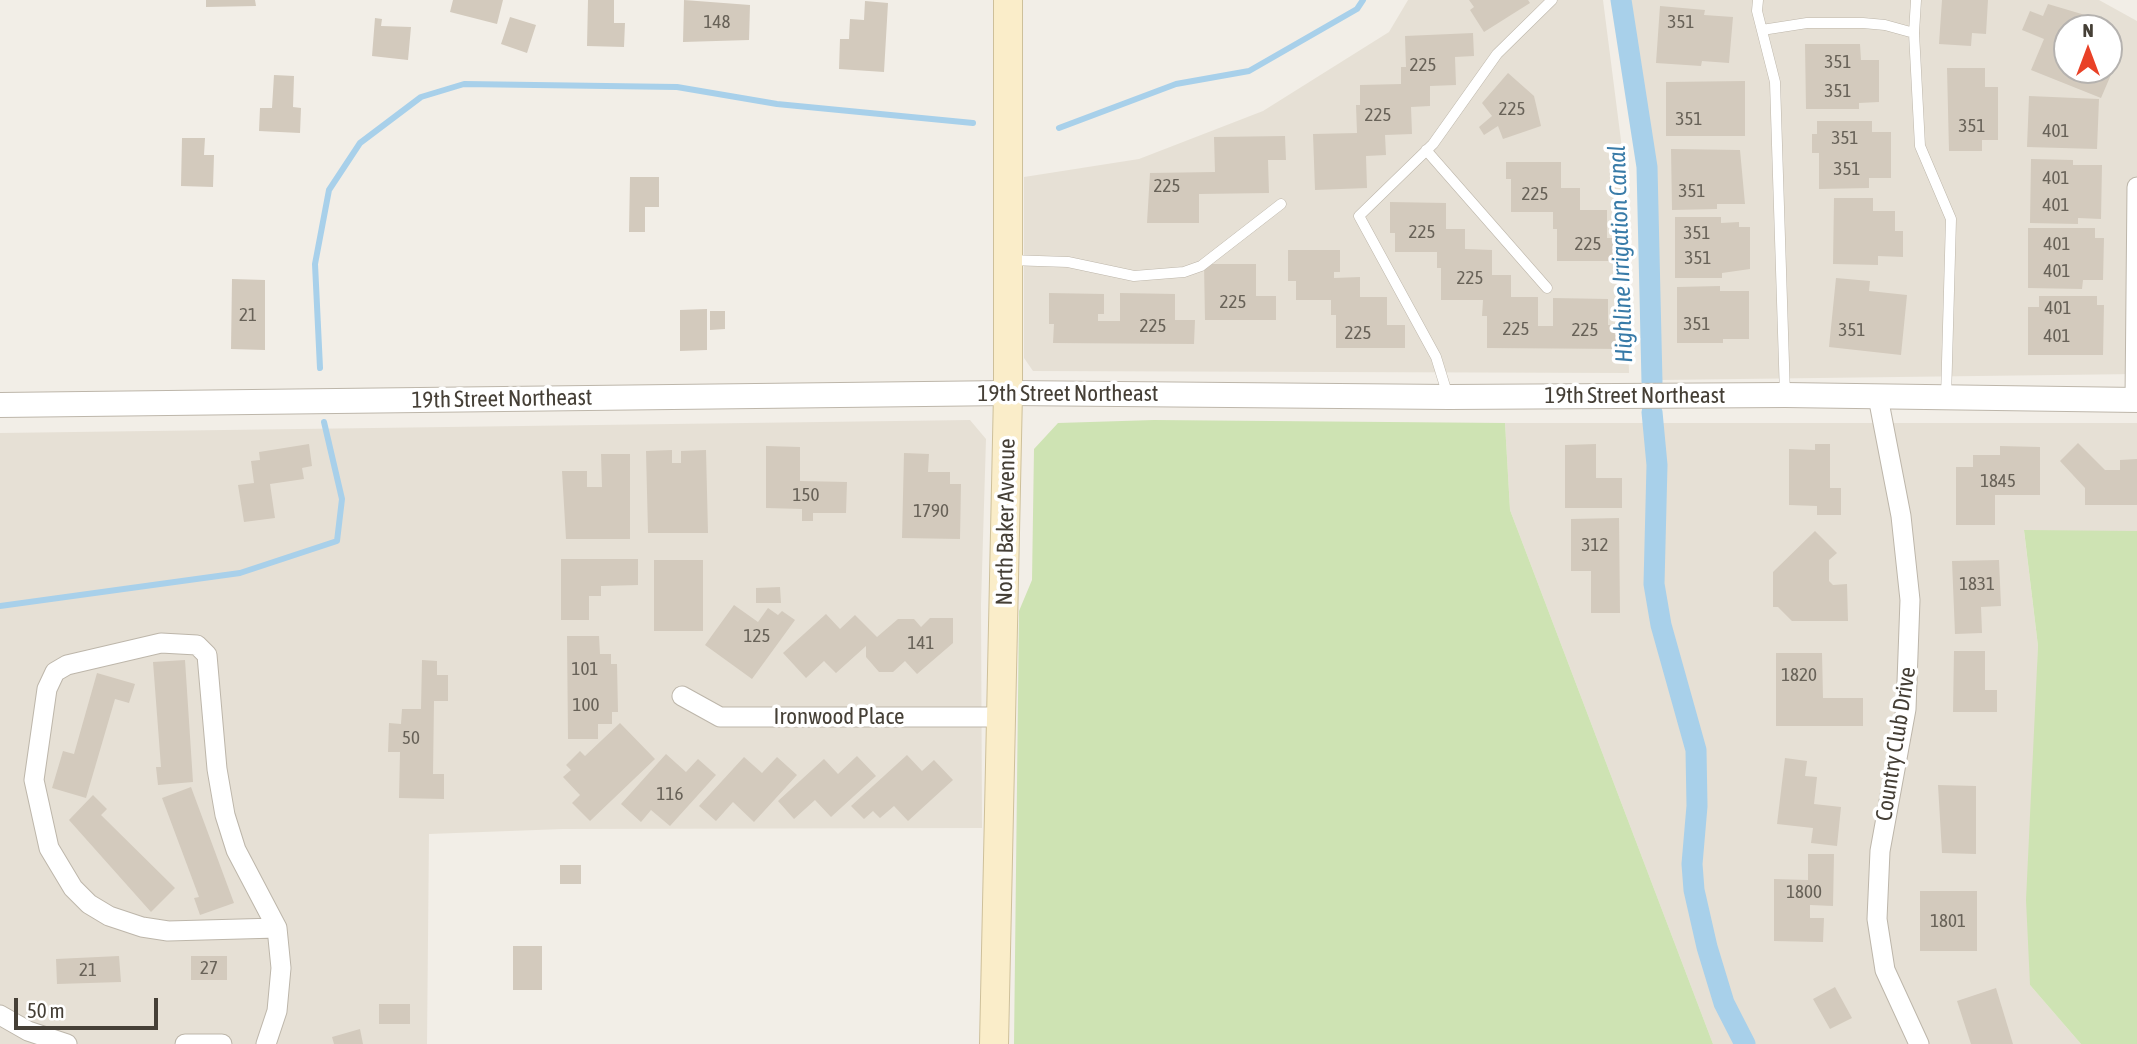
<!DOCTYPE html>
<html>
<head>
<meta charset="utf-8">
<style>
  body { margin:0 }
  #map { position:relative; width:2137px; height:1044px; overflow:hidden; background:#f2eee7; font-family:"Asap Condensed",sans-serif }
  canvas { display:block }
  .north { position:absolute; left:2053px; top:14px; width:70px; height:70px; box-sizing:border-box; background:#fff; border:2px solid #b5b2af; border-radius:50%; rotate:0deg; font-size:19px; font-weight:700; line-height:28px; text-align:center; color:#453f36 }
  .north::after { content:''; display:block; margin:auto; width:24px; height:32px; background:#e94127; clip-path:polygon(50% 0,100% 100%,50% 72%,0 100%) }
  .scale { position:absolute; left:14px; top:998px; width:144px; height:32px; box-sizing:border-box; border:4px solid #453f36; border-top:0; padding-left:9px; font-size:21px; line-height:24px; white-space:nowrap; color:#453f36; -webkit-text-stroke:5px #fff; paint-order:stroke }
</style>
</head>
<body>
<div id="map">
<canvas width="2137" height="1044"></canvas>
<div class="north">N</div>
<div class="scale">50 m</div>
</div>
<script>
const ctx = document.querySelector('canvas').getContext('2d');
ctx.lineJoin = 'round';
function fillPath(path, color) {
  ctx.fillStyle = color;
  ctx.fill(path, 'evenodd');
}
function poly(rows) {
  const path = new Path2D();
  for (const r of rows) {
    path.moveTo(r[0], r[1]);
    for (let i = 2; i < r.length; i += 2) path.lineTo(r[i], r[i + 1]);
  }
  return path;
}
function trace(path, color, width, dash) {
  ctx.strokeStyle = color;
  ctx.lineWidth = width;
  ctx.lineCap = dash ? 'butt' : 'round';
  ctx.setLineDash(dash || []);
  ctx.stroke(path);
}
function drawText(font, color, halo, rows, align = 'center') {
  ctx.font = font + ' "Asap Condensed",sans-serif';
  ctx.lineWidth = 7;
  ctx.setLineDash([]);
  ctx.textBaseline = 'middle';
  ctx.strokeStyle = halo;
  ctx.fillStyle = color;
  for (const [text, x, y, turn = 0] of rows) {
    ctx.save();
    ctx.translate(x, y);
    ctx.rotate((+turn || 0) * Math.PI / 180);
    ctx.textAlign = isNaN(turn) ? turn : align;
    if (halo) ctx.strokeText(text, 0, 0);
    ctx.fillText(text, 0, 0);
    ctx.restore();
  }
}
const residential = poly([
  [1408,0,1603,0,1624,164,1629,373,1033,371,1024,358,1024,177,1139,159,1263,111,1389,32],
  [1629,0,2099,0,2137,21,2137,374,1659,380,1652,139],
  [2067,28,2109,28,2109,70,2067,70],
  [970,420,986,439,981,604,982,828,563,829,429,834,427,1044,0,1044,0,433],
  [1505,423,2137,423,2137,531,2024,531,2038,646,2030,985,2081,1044,1713,1044,1510,510]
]);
const green = poly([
  [1154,420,1505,423,1510,510,1713,1044,1014,1044,1019,611,1032,580,1034,449,1058,423],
  [2024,530,2137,531,2137,1044,2081,1044,2030,985,2026,900,2038,646]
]);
const stream = poly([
  [1059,128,1176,84,1249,71,1357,9,1363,0],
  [320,368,315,264,329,190,360,143,421,97,464,84,677,87,777,104,973,123],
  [0,606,240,573,337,541,342,499,324,422]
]);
const canal = poly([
  [1621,0,1647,167,1652,382],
  [1652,412,1657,465,1654,584,1661,625,1696,750,1697,806,1692,864,1694,890,1707,947,1724,1003,1745,1044]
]);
const building = poly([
  [206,0,255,0,256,6,206,7],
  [453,0,503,0,497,24,450,12],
  [588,0,614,0,614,23,625,23,624,47,587,46],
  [684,0,750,5,749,40,683,42],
  [1469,0,1528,0,1530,3,1484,32,1470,10,1474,7],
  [1942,0,1988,0,1986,34,1972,33,1971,46,1939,44],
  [865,1,888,3,884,72,839,69,840,39,849,39,850,19,864,20],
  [2048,4,2085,15,2082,23,2094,28,2067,28,2067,70,2113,70,2101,98,2031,70,2044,39,2022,30,2030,11,2043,16],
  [1660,6,1705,10,1704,15,1733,17,1729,63,1702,61,1701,66,1656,63],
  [510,17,536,25,527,53,501,44],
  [375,18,382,19,381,26,411,27,408,60,372,56],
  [1473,33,1474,56,1455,57,1456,85,1430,86,1430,106,1411,107,1412,134,1385,135,1386,155,1366,156,1367,188,1315,190,1313,134,1357,133,1356,105,1360,105,1360,85,1401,84,1401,67,1406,67,1405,36],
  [1805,44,1860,44,1861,60,1879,60,1879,102,1859,103,1859,109,1806,109],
  [1947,68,1985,68,1985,87,1998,87,1998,140,1982,140,1982,151,1949,151],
  [1508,73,1534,96,1541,126,1503,139,1498,126,1484,135,1479,127,1492,116,1482,103],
  [274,75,294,76,293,107,301,108,300,133,259,131,260,108,272,108],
  [1745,81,1745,136,1666,136,1666,82],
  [2029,96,2099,99,2097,149,2027,147],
  [1817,121,1872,121,1872,132,1891,132,1891,178,1869,178,1869,188,1819,189,1819,153,1812,153,1812,134,1817,134],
  [1285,136,1286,160,1268,160,1269,193,1199,194,1199,223,1147,223,1150,173,1215,172,1214,137],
  [182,138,205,138,204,155,214,155,213,187,181,186],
  [1671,149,1740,150,1745,204,1717,204,1717,209,1672,210],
  [2031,159,2073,160,2073,165,2102,165,2101,219,2078,218,2078,224,2030,223],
  [1506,162,1561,162,1561,188,1580,188,1580,210,1607,210,1607,238,1625,238,1625,261,1557,261,1557,229,1553,229,1553,212,1511,212,1511,179,1506,179],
  [630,177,659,177,659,207,645,207,645,232,629,232],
  [1834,198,1873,198,1873,211,1895,211,1895,231,1903,231,1903,257,1878,256,1878,265,1833,264],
  [1390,202,1446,203,1446,229,1465,229,1465,249,1492,250,1492,275,1511,275,1511,297,1538,297,1538,326,1553,326,1553,298,1608,299,1608,325,1626,325,1626,349,1487,348,1487,316,1482,316,1483,300,1441,300,1441,268,1437,268,1437,252,1395,252,1395,233,1390,233],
  [1675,217,1721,217,1721,223,1739,222,1739,227,1750,227,1750,269,1722,273,1722,278,1675,278],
  [2028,228,2095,228,2095,238,2104,238,2103,280,2083,280,2082,289,2028,288],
  [1288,250,1340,250,1340,272,1334,272,1334,278,1360,277,1360,297,1387,297,1387,325,1405,325,1405,348,1336,348,1336,315,1331,315,1331,300,1296,300,1296,281,1288,281],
  [1204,264,1256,264,1256,296,1276,296,1276,320,1205,320],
  [1836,278,1870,281,1869,291,1907,295,1901,355,1829,347],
  [232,279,265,280,265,350,231,349],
  [1720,286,1720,291,1749,291,1749,339,1723,339,1723,343,1677,343,1677,287],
  [1049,293,1104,294,1104,314,1098,314,1098,321,1120,321,1120,293,1175,294,1175,320,1195,320,1194,344,1053,343,1054,324,1049,324],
  [2039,296,2097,296,2097,305,2104,305,2103,355,2028,355,2028,307,2039,307],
  [707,309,707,350,680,351,680,310],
  [710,311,725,311,725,329,710,330],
  [2078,443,2105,470,2120,470,2120,460,2137,459,2137,505,2085,505,2085,488,2060,461],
  [309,444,312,466,302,468,304,479,270,484,275,518,244,522,238,485,254,483,251,461,260,460,259,452],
  [1596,444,1596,478,1622,478,1622,508,1565,508,1565,445],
  [1815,444,1830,444,1830,488,1841,488,1841,515,1817,515,1817,506,1789,505,1789,449,1815,450],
  [766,446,800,447,800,481,847,482,846,513,813,513,813,521,802,521,802,509,766,508],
  [2000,446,2040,447,2040,495,1995,495,1995,525,1956,525,1956,467,1973,467,1973,455,2000,455],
  [672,450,672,463,681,463,681,451,706,450,708,533,648,533,646,451],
  [904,453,929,454,928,472,950,472,950,484,961,484,960,539,902,538],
  [601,454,630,454,630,539,566,539,562,471,587,471,587,487,602,487],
  [1619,518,1620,613,1591,613,1591,571,1571,571,1571,519],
  [1815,531,1837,553,1829,560,1829,581,1833,585,1847,584,1848,621,1792,621,1778,607,1773,607,1773,572],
  [561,559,638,559,638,585,601,586,601,596,589,596,589,620,561,620],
  [654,560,703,560,703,631,654,631],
  [1999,560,2001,606,1981,607,1982,633,1955,634,1952,561],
  [780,587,781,603,756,603,756,588],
  [734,605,758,622,768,608,778,615,782,611,795,620,752,679,705,645],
  [826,614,840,629,855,615,877,637,898,619,914,619,921,627,930,618,953,618,953,643,917,674,905,661,893,672,879,672,866,657,866,646,836,673,824,661,806,678,783,653],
  [567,636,599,636,600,654,611,654,611,664,617,664,618,712,612,712,612,724,598,724,598,739,568,739],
  [1954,651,1985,651,1985,690,1997,690,1997,712,1953,712],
  [1776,653,1822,653,1823,698,1863,698,1863,726,1776,726],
  [185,660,193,782,158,785,156,767,161,767,153,662],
  [422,660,437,661,437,675,448,675,448,701,434,701,433,774,444,774,444,799,399,798,400,752,388,752,389,723,401,724,402,709,421,709],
  [97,673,135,684,129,703,115,699,86,798,52,788,63,751,74,754],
  [620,723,655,759,590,821,572,803,580,795,563,777,571,770,566,765,580,751,585,756],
  [666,754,686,772,698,759,716,775,670,826,651,810,641,822,621,804],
  [907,755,922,771,934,760,953,780,908,821,894,806,880,818,873,811,864,819,851,806],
  [857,756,876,776,831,817,815,800,794,819,778,801,824,759,838,774],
  [744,757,762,773,777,757,797,775,754,822,733,802,716,821,699,806],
  [1785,758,1807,761,1805,776,1817,777,1814,804,1841,807,1837,846,1811,843,1813,828,1777,824],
  [1938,785,1976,786,1976,854,1942,853],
  [191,787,234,903,200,915,194,898,199,897,162,798],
  [93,795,107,809,101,815,175,888,151,912,69,820],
  [1808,854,1834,854,1833,906,1810,905,1810,918,1824,918,1823,942,1774,941,1774,879,1808,880],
  [560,865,581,865,581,884,560,884],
  [1920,891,1977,891,1977,951,1920,951],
  [513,946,542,946,542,990,513,990],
  [119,956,121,982,57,984,56,959],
  [191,956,227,956,227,980,191,980],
  [1835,987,1852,1018,1830,1029,1813,999],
  [1996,988,2013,1044,1971,1044,1957,1001],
  [379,1004,410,1004,410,1024,379,1024],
  [360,1029,363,1044,334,1044,332,1037]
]);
const service = poly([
  [1758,0,1757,11,1775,82,1785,395],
  [1916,0,1914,33,1920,146,1951,219,1946,398],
  [1762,30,1807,23,1863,23,1885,25,1914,33],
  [1426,150,1547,288],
  [1009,260,1068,262,1134,276,1184,272,1201,266,1281,204],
  [1448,396,1436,357,1359,216,1433,144,1497,54,1552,0]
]);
const minor = poly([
  [1878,397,1901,516,1910,600,1906,709,1880,851,1877,919,1885,970,1919,1044],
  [2135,400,2137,187],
  [682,696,720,717,1002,717],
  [0,1015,28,1031,67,1044],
  [185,1044,222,1044],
  [266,1044,277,1011,281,968,277,928,236,850,225,815,217,769,207,655,197,645,161,643,67,665,55,672,47,689,34,780,49,848,73,888,89,904,109,916,142,927,168,931,277,928]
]);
const tertiary = poly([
  [0,405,1008,393,1449,397,1785,395,2137,400]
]);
const secondary = poly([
  [994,1044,1008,393,1008,0]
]);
const numberNames = [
  ["148",717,22],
  ["351",1681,22],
  ["351",1838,62],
  ["225",1423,65],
  ["351",1838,91],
  ["225",1512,109],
  ["225",1378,115],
  ["351",1689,119],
  ["351",1972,126],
  ["401",2056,131],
  ["351",1845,138],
  ["351",1847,169],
  ["401",2056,178],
  ["225",1167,186],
  ["351",1692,191],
  ["225",1535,194],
  ["401",2056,205],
  ["225",1422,232],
  ["351",1697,233],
  ["225",1588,244],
  ["401",2057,244],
  ["351",1698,258],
  ["401",2057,271],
  ["225",1470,278],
  ["225",1233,302],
  ["401",2058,308],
  ["21",248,315],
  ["351",1697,324],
  ["225",1153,326],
  ["225",1516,329],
  ["225",1585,330],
  ["351",1852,330],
  ["225",1358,333],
  ["401",2057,336],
  ["1845",1998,481],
  ["150",806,495],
  ["1790",931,511],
  ["312",1595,545],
  ["1831",1977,584],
  ["125",757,636],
  ["141",921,643],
  ["101",585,669],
  ["1820",1799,675],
  ["100",586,705],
  ["50",411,738],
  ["116",670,794],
  ["1800",1804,892],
  ["1801",1948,921],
  ["27",209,968],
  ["21",88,970]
];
const streetNames = [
  ["19th Street Northeast",1068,394],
  ["19th Street Northeast",1635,396],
  ["19th Street Northeast",502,399,-1],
  ["North Baker Avenue",1006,522,-89],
  ["Ironwood Place",839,717],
  ["Country Club Drive",1896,744,-81]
];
const waterNames = [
  ["Highline Irrigation Canal",1621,254,-92]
];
fillPath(residential, '#e6e0d5');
fillPath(green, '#cee3b3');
trace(stream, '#a8d0ea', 6);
trace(canal, '#a8d0ea', 21);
fillPath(building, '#d3cabd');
trace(service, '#bdb6aa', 11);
trace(minor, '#bdb6aa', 21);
trace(tertiary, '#bdb6aa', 26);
trace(secondary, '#cec09a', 30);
trace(service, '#fff', 10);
trace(minor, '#fff', 19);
trace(tertiary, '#fff', 24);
trace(secondary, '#faedc9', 28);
drawText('19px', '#686258', null, numberNames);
drawText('23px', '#453f36', '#fff', streetNames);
drawText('italic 24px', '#387ba8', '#fff', waterNames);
</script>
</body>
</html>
